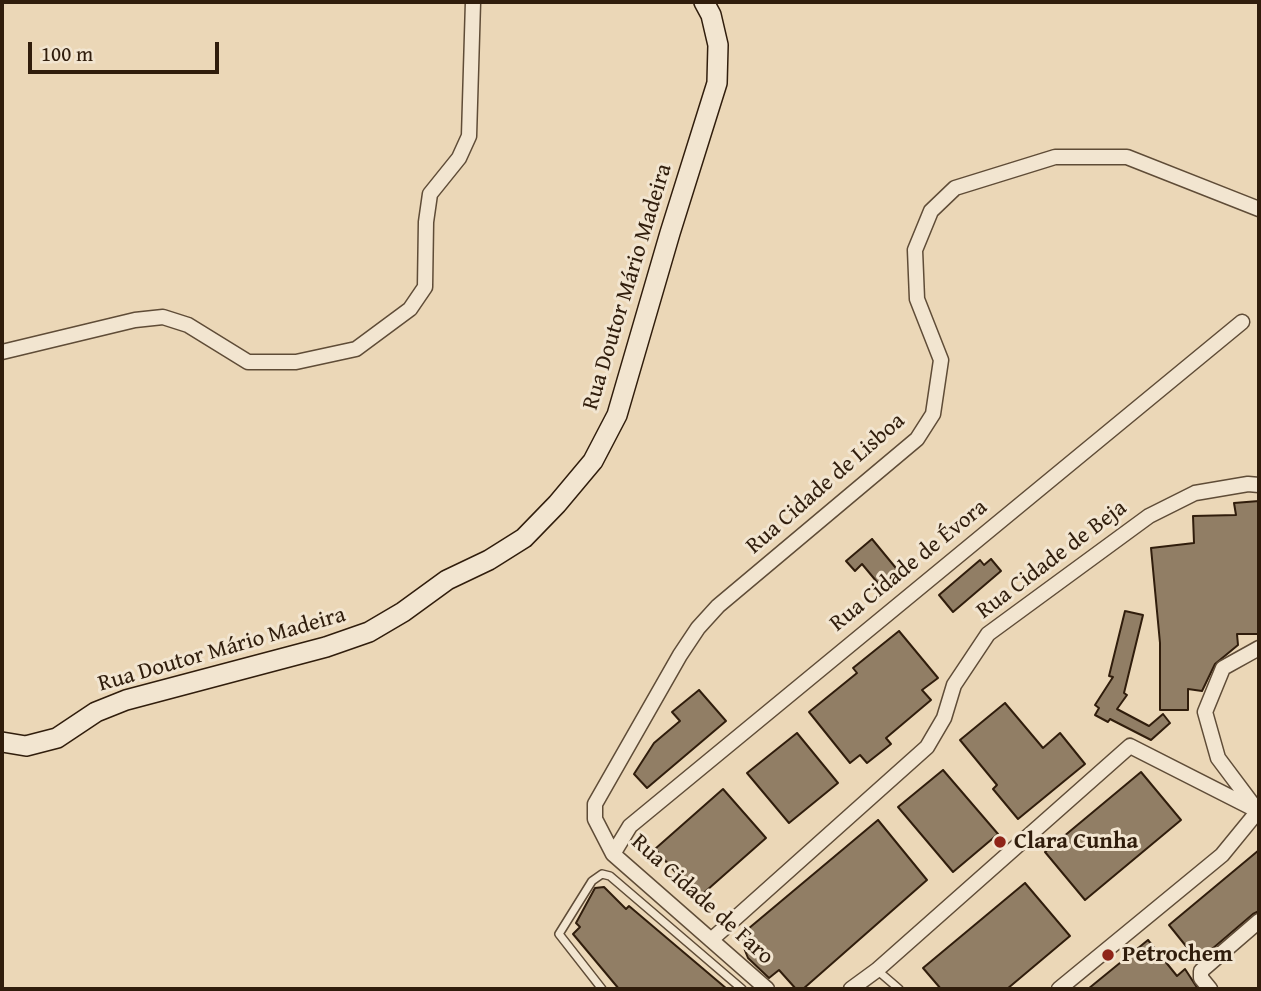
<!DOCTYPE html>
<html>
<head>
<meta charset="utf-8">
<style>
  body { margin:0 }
  #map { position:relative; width:1261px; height:991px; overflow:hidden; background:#ebd7b7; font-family:"Gentium Book Plus",serif }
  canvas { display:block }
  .frame { position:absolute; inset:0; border:4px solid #301d0c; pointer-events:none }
  .scale { position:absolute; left:28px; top:42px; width:191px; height:32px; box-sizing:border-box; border:4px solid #301d0c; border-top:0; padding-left:9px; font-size:21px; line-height:24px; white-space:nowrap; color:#301d0c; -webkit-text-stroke:5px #f2e5d0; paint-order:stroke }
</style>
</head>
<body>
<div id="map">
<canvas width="1261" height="991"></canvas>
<div class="frame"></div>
<div class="scale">100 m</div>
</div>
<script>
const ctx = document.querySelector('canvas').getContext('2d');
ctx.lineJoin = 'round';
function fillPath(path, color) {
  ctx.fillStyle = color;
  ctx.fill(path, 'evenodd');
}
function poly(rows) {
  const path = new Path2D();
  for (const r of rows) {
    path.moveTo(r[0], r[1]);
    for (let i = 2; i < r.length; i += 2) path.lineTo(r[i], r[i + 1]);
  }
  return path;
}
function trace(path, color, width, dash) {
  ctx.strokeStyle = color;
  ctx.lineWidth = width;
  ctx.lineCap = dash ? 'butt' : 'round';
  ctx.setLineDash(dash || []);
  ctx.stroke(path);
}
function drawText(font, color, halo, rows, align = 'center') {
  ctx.font = font + ' "Gentium Book Plus",serif';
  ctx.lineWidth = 6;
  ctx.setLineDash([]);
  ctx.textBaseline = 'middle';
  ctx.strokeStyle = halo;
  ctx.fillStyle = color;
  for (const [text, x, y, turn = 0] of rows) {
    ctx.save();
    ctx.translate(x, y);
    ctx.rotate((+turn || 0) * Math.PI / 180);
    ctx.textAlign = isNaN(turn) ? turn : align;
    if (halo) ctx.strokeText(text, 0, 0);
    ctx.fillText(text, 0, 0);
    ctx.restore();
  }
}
const building = poly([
  [1259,501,1259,634,1237,634,1238,645,1215,664,1202,691,1188,689,1188,710,1160,710,1160,643,1151,548,1194,543,1193,516,1236,515,1234,503,1259,501],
  [872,539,900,573,882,588,862,564,855,571,846,561,872,539],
  [991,559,1001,571,953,612,939,595,980,560,984,565,991,559],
  [1125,611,1143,615,1124,693,1127,695,1117,709,1149,726,1163,714,1170,723,1151,740,1110,719,1108,722,1095,715,1099,708,1095,705,1113,677,1109,676,1125,611],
  [899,631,938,678,922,690,931,700,886,738,891,744,867,763,860,755,850,763,809,712,857,673,853,668,899,631],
  [699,690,726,721,647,788,634,774,654,743,680,721,672,712,699,690],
  [1005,703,1043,748,1060,733,1085,764,1018,819,993,789,997,785,960,740,1005,703],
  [797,733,838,783,789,823,747,773,797,733],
  [943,770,998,834,953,872,898,807,943,770],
  [1141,772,1181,820,1085,900,1045,852,1141,772],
  [723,789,766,838,698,898,655,849,723,789],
  [878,820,927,880,803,989,796,989,779,970,769,978,748,958,740,938,742,934,878,820],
  [1259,850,1259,911,1253,914,1198,961,1169,925,1259,850],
  [1025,883,1070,936,1007,989,941,989,923,968,1025,883],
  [604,887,626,909,629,906,727,989,619,989,573,934,580,927,576,923,595,888,604,887],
  [1148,940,1177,976,1185,969,1198,989,1088,989,1148,940]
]);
const lane = poly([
  [877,970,899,989],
  [602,989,559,934,592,881,602,874,610,876,742,989]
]);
const street = poly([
  [2,352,135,320,163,317,188,325,248,362,296,362,356,349,410,309,425,287,426,222,430,194,459,158,469,136,473,2],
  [1257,810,1218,758,1205,712,1223,668,1259,648],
  [613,854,630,826,1242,322],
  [711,940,927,747,944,718,954,685,988,634,1149,516,1195,493,1248,484,1259,485],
  [767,989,613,854,595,819,595,804,680,655,698,628,718,606,917,439,933,414,941,360,917,299,915,250,931,211,955,188,1055,157,1127,157,1259,209],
  [851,989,877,970,1130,746,1258,811],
  [1059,989,1222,855,1258,811],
  [1210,989,1201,978,1201,971,1259,921]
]);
const secondary = poly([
  [2,742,26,746,57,738,96,712,126,700,326,647,369,632,403,612,447,580,489,560,524,538,557,504,593,461,617,415,670,233,717,83,718,45,711,15,704,2]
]);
const markers = [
  [1000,842,7,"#8f2418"],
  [1108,955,7,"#8f2418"]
];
const streetNames = [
  ["Rua Doutor Mário Madeira",628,287,-73],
  ["Rua Cidade de Lisboa",826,484,-41],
  ["Rua Cidade de Beja",1052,560,-37],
  ["Rua Cidade de Évora",909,566,-39],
  ["Rua Doutor Mário Madeira",222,650,-16],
  ["Rua Cidade de Faro",702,900,42]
];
const poiNames = [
  ["Clara Cunha",1014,842],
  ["Petrochem",1122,955]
];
fillPath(building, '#917e65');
trace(building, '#301d0c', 2);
trace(lane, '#5f4c37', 10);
trace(street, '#5f4c37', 17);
trace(secondary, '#301d0c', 22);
trace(lane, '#f2e5d0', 7);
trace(street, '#f2e5d0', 14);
trace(secondary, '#f2e5d0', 19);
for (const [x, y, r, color] of markers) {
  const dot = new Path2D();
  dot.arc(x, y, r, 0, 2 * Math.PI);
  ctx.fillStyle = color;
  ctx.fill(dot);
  trace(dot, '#f2e5d0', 2.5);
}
drawText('23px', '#301d0c', '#f2e5d0', streetNames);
drawText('bold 23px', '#301d0c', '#f2e5d0', poiNames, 'left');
</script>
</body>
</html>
